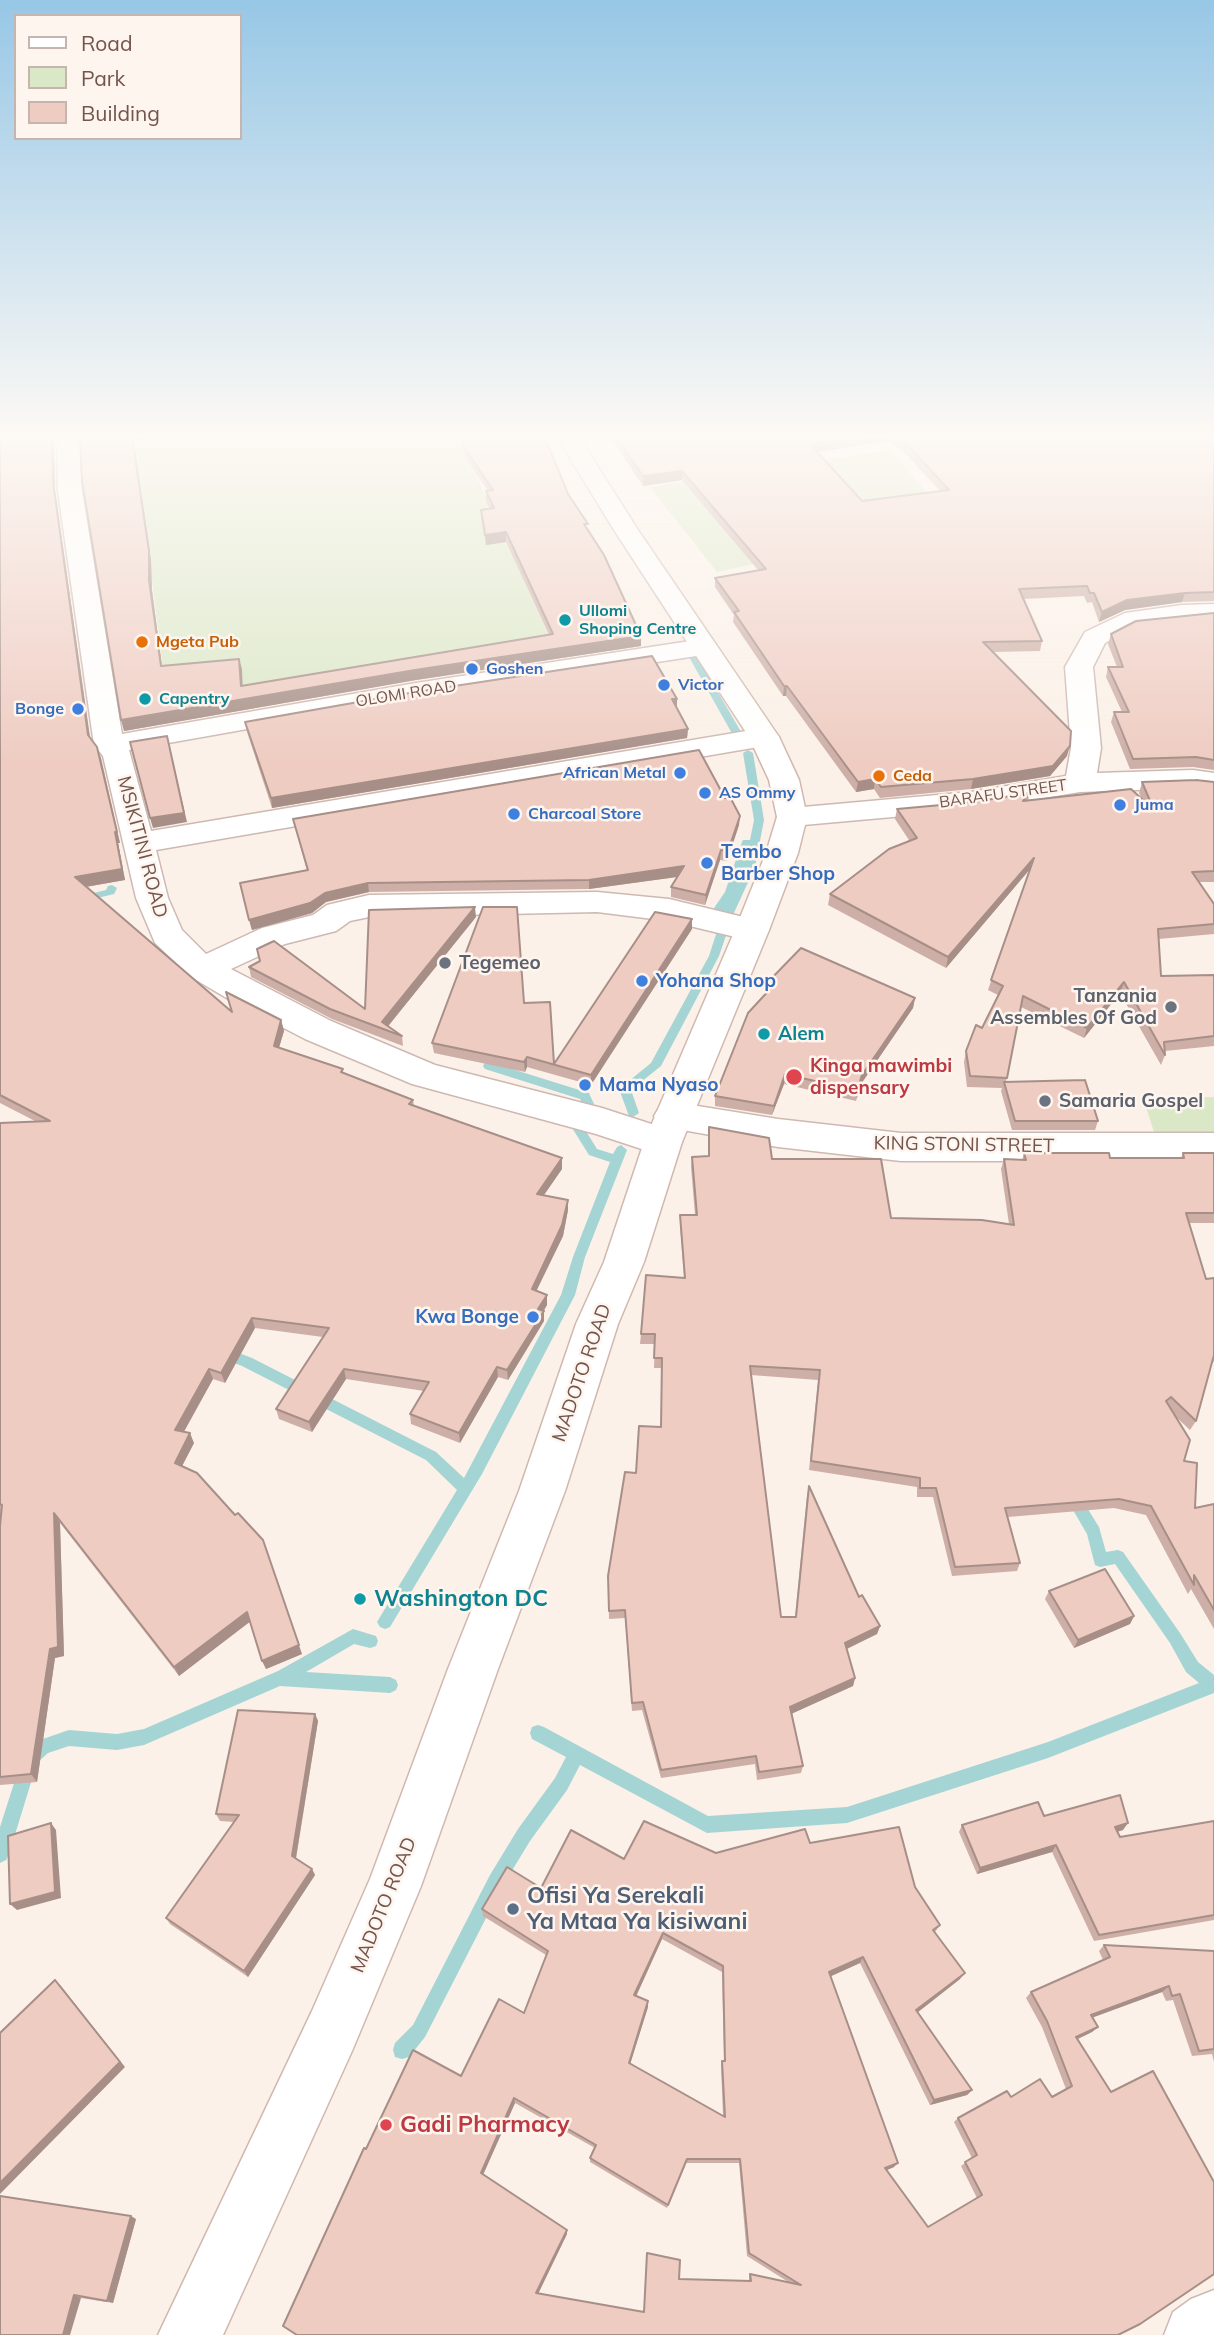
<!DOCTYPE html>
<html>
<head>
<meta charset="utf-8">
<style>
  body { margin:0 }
  #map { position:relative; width:1214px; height:2335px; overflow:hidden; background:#fbf1e8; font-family:Mulish,sans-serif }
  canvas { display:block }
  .legend { position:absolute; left:14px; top:14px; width:228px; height:126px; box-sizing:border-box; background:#fef5ee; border:2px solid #c6b5ae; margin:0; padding:9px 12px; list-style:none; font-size:21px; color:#73554e }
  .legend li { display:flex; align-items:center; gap:14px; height:35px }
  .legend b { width:35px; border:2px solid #c6b5ae }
</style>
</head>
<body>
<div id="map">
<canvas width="1214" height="2335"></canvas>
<ul class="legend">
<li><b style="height:9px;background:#fff"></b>Road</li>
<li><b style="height:19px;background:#dae8c7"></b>Park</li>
<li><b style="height:19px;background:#eeccc2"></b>Building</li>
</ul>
</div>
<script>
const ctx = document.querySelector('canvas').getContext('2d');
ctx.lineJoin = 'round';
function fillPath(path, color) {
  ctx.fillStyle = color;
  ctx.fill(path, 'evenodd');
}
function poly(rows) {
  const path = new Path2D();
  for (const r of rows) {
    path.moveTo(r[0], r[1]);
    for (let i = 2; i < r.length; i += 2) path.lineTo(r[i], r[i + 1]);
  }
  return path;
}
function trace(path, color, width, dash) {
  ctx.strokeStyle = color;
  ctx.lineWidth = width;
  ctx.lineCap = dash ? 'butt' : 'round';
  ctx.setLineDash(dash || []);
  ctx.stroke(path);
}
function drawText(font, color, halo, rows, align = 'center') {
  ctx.font = font + ' Mulish,sans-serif';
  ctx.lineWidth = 5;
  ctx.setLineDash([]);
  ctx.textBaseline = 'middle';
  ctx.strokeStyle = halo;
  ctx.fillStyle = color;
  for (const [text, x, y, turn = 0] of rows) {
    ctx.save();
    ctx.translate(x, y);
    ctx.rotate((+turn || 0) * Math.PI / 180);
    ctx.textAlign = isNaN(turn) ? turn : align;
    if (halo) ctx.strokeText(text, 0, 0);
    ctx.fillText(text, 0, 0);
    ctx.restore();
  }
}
const green = poly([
  [171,437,459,437,553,645,168,710,135,441],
  [890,450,953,522,717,572,650,487],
  [1214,1097,1214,1134,1155,1135,1143,1098]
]);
const stream = poly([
  [683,647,689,647,697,656,744,737,742,739,736,739,734,737,689,657,682,649,683,647],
  [748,750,753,753,764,820,755,867,733,915,719,956,661,1066,631,1090,639,1113,633,1117,629,1116,619,1089,651,1063,709,956,720,922,714,908,725,892,742,842,743,840,750,840,754,820,743,753,748,750],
  [112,885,117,888,114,894,81,902,76,899,77,897,106,890,108,886,112,885],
  [493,1055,499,1059,496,1064,589,1093,594,1104,592,1107,584,1107,580,1099,485,1069,483,1066,487,1059,493,1055],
  [575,1119,579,1120,597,1149,613,1154,617,1147,621,1145,627,1150,585,1257,575,1295,482,1474,390,1627,385,1629,380,1627,377,1622,380,1617,457,1490,426,1460,242,1366,218,1357,216,1353,218,1349,223,1347,252,1358,436,1452,464,1478,561,1295,573,1257,610,1162,589,1155,569,1123,575,1119],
  [1073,1491,1078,1493,1099,1527,1106,1552,1118,1550,1123,1552,1180,1633,1198,1662,1214,1675,1214,1693,1048,1758,847,1823,707,1833,580,1765,567,1790,530,1841,502,1887,425,2037,409,2057,402,2059,395,2057,393,2050,395,2043,413,2025,490,1875,518,1829,555,1778,566,1757,532,1739,530,1733,532,1727,538,1725,544,1727,708,1816,847,1807,1048,1742,1199,1683,1186,1672,1170,1643,1115,1564,1100,1567,1095,1565,1087,1534,1066,1498,1068,1493,1073,1491],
  [353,1629,376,1636,378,1641,376,1646,370,1648,354,1644,306,1672,390,1677,396,1680,398,1685,396,1690,390,1693,280,1686,144,1745,117,1750,69,1746,48,1753,37,1763,9,1854,6,1860,0,1863,0,1827,24,1752,37,1741,69,1730,117,1734,144,1729,278,1671,353,1629]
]);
const street = poly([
  [51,437,77,437,79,440,82,491,122,734,416,683,703,639,713,641,717,647,713,653,703,655,416,699,129,750,151,831,764,728,774,731,779,737,774,743,764,746,156,850,168,898,182,930,206,954,262,928,313,915,327,905,369,895,597,892,669,899,764,922,769,930,764,938,752,941,669,921,597,912,369,917,350,921,336,931,285,944,231,969,331,1021,435,1065,602,1108,676,1132,682,1142,676,1152,663,1156,596,1134,412,1084,305,1039,230,1000,191,977,155,943,136,898,103,756,94,745,58,491,57,443,51,437],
  [1214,604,1214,620,1182,621,1132,628,1105,643,1093,667,1101,748,1097,773,1193,770,1214,773,1214,791,1193,788,1080,792,971,810,792,826,781,824,777,817,781,810,792,808,971,792,1066,776,1071,748,1065,667,1085,632,1125,613,1182,605,1214,604],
  [673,1102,778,1119,901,1133,1214,1133,1214,1161,901,1161,778,1147,660,1126,654,1116,660,1106,673,1102],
  [1214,2290,1214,2335,1164,2335,1173,2312,1191,2299,1214,2290]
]);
const secondary = poly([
  [557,437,579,437,638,530,779,737,799,780,807,817,798,853,769,930,682,1142,644,1262,618,1324,565,1491,498,1669,421,1886,352,2051,223,2335,158,2335,312,2011,370,1879,448,1669,519,1491,576,1324,604,1262,644,1142,735,930,766,853,777,817,769,780,749,737,614,530,557,437]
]);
const wall = poly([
  [0,437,52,437,54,444,55,491,90,737,101,757,120,843,118,843,125,880,86,887,231,1011,281,1020,284,1031,279,1048,343,1069,343,1073,413,1100,414,1106,562,1169,544,1195,568,1210,563,1236,536,1291,547,1305,543,1311,544,1321,508,1380,498,1377,460,1443,411,1424,410,1414,424,1391,346,1379,312,1432,279,1419,276,1409,323,1337,255,1328,225,1383,213,1379,184,1432,194,1443,182,1466,302,1654,266,1669,250,1621,179,1676,60,1523,64,1656,55,1658,37,1782,0,1785,0,1123,35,1121,0,1103],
  [459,437,545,437,568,494,588,530,641,636,641,646,416,680,124,731,134,441,151,561,152,590,162,666,242,669,242,686,549,635,506,542,486,545,481,510,490,509,486,501,486,491,488,491,465,457],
  [610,437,1214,437,1214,601,1182,602,1125,610,1099,622,1092,602,1087,603,1084,596,1023,599,1042,641,1040,651,993,652,1067,756,1050,776,971,789,880,798,874,789,856,792,786,696,783,696,733,622,734,615,715,587,715,578,758,570,682,480,643,486],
  [887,441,902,450,940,491,862,501,817,452],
  [1214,613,1214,770,1193,767,1130,769,1111,722,1114,712,1122,712,1106,677,1108,667,1117,667,1108,644,1111,634],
  [677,699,677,708,688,729,687,738,272,808,247,732,245,722],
  [1142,782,1214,782,1214,882,1199,882,1214,904,1214,934,1159,939,1161,976,1214,975,1214,1046,1165,1051,1165,1055,1161,1065,1120,993,1084,1038,1021,1007,1006,1082,1098,1121,1095,1130,1012,1130,1001,1091,1002,1088,967,1087,964,1062,966,1051,982,1028,998,995,988,990,1029,870,946,968,828,905,830,894,909,840,895,819,897,809,974,802,1030,793,1028,801,1142,799,1139,793],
  [293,819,739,825,727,861,720,860,705,905,671,897,671,887,677,877,589,889,369,892,326,902,312,913,252,930,240,883,307,871],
  [476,917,388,1026,402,1036,403,1046,332,1019,251,977,249,967,365,1009],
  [692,929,591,1085,527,1067,525,1072,434,1053,432,1043,524,1003,554,1064],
  [766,984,915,998,913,1008,861,1084,856,1101,784,1084,772,1115,715,1106,715,1096,765,994],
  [709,1127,772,1159,891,1218,1009,1224,1001,1169,1004,1159,1022,1160,1024,1153,1110,1158,1181,1158,1183,1153,1214,1153,1214,1223,1189,1223,1206,1279,1214,1278,1214,1362,1212,1361,1196,1421,1190,1430,1175,1416,1195,1508,1214,1504,1214,1629,1191,1589,1188,1594,1146,1515,1114,1508,1008,1517,1020,1563,1017,1571,952,1576,933,1497,917,1497,917,1487,809,1470,818,1380,751,1375,781,1617,795,1617,807,1495,809,1486,859,1597,880,1626,877,1634,847,1649,855,1678,853,1686,792,1713,803,1766,801,1773,757,1780,755,1764,661,1778,642,1710,632,1711,625,1618,609,1619,608,1576,636,1473,661,1427,661,1368,654,1368,655,1344,640,1344,641,1334,684,1278,680,1225,680,1215,695,1215,691,1167,692,1157,708,1156],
  [1049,1591,1134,1616,1130,1624,1074,1648,1045,1599],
  [315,1714,318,1721,296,1859,312,1869,315,1875,248,1977,170,1924,166,1918,234,1822,220,1821,216,1814],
  [1044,1816,1123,1830,1117,1832,1120,1837,1214,1821,1214,1920,1094,1941,1052,1852,977,1874,959,1832,962,1825],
  [810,1843,915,1887,940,1925,935,1932,960,1979,918,2012,972,2090,967,2095,930,2105,860,1963,831,1976,894,2167,887,2170,928,2227,977,2198,961,2166,972,2158,954,2122,958,2118,1011,2097,1052,2097,1066,2089,1042,2027,1026,1998,1031,1992,1103,1960,1099,1951,1104,1945,1214,1951,1214,2062,1212,2054,1192,2056,1173,2000,1166,2001,1162,1992,1093,2017,1098,2027,1092,2032,1078,2039,1214,2274,297,2335,366,2149,461,2076,524,2013,546,1955,483,1916,482,1909,624,1859,716,1853],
  [662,1939,722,1972,724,2061,722,2061,721,2066,723,2116,630,2063,648,2007,648,2001,636,1996],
  [515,2103,595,2148,590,2158,590,2162,667,2208,686,2163,739,2163,747,2256,790,2283,750,2274,749,2277,749,2281,679,2279,644,2312,538,2294,567,2234,567,2230,483,2175],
  [136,2219,113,2303,81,2298,0,2335]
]);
const shadedWall = poly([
  [52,437,54,444,55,491,91,745,88,735,53,482],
  [132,437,169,437,134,441,151,561,152,590,163,676,161,666,149,580],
  [859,437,888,437,887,441,809,453,810,444],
  [682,471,682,480,643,486,643,476],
  [506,532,506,542,486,545,485,535],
  [1185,593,1182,602,1125,610,1099,622,1102,612,1127,600],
  [641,636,641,646,416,680,124,731,121,720,415,670],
  [239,659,242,669,243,697,241,686],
  [784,686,787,686,786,696,783,696],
  [672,699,677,699,677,708],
  [688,729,687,738,272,808,271,798],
  [167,736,187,822,153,828,150,818],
  [1070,746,1067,756,1050,776,971,789,973,779],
  [97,747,120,843,118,843,125,880,79,888,75,877],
  [875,779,874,789,856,792,858,782],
  [740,816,739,825,727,861,728,851],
  [721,850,720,860,705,905,706,895],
  [1034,858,1031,868,946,968,948,957],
  [684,866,684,876,589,889,589,880],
  [368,883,369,892,326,902,312,913,252,930,249,920,325,893],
  [475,907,476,917,385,1030,382,1022],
  [692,919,692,929,591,1085,591,1075],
  [1124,982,1120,993,1084,1038,1087,1028],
  [915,998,913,1008,861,1084,856,1101,862,1075],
  [281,1020,284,1031,276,1057,274,1046],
  [527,1057,527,1067,525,1072,524,1062],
  [785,1074,784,1084,772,1115,774,1106],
  [562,1158,562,1169,537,1205,537,1194],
  [568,1200,568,1210,563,1236,532,1300,532,1289],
  [547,1295,547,1305,539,1319,538,1309],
  [544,1311,544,1321,508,1380,507,1370],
  [252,1318,255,1328,225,1383,221,1373],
  [497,1367,498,1377,460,1443,459,1433],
  [209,1369,213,1379,179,1440,175,1430],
  [344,1369,346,1379,312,1432,309,1422],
  [190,1433,194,1443,179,1472,175,1463],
  [54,1513,60,1523,64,1656,55,1658,37,1782,31,1774],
  [263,1540,302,1654,266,1669,262,1661],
  [247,1612,251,1621,179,1676,174,1667],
  [1134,1616,1130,1624,1074,1648,1078,1640],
  [880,1626,877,1634,842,1651,845,1643],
  [855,1678,853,1686,789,1715,790,1707],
  [315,1714,318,1721,295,1863,292,1856],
  [51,1823,56,1830,61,1898,17,1910,10,1904],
  [1128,1823,1123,1830,1110,1834,1115,1827],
  [1056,1845,1052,1852,977,1874,980,1868],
  [312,1869,315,1875,248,1977,244,1971],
  [663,1933,662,1939,634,2001,634,1995],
  [863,1957,860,1963,827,1978,829,1972],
  [965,1973,960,1979,913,2016,916,2010],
  [55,1980,61,1986,125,2067,0,2194,0,2183],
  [1169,1986,1162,1992,1086,2020,1091,2015],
  [648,2001,648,2007,629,2068,629,2063],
  [1098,2027,1092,2032,1071,2042,1076,2037],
  [972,2090,967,2095,930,2105,934,2100],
  [514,2098,515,2103,482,2177,481,2173],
  [898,2163,894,2167,882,2172,885,2168],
  [131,2216,136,2219,113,2303,107,2301],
  [567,2230,567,2234,537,2296,536,2293],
  [74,2295,81,2298,70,2335,63,2335]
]);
const building = poly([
  [0,437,52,437,53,482,88,735,97,747,117,832,115,832,122,869,75,877,232,1012,226,992,281,1020,274,1046,343,1069,341,1072,413,1100,409,1104,562,1158,537,1194,568,1200,562,1225,532,1289,547,1295,538,1309,544,1311,507,1370,497,1367,459,1433,410,1414,429,1382,344,1369,309,1422,276,1409,329,1328,252,1318,221,1373,209,1369,175,1430,190,1433,175,1463,197,1473,235,1515,238,1513,263,1540,299,1645,262,1661,247,1612,174,1667,54,1513,58,1647,50,1649,31,1774,0,1777,0,1526,2,1505,0,1504,0,1123,50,1121,0,1095,0,437],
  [80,437,132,437,149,551,149,580,161,666,239,659,241,686,553,634,506,532,485,535,481,510,494,508,486,491,493,490,464,447,461,437,545,437,568,494,588,524,584,524,604,555,641,636,415,670,121,720,82,481,80,437],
  [616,437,859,437,810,444,862,501,949,490,903,440,896,437,1214,437,1214,592,1185,593,1127,600,1102,612,1094,593,1090,593,1087,586,1019,589,1042,641,983,642,1071,731,1070,746,1053,766,973,779,881,787,875,779,858,782,787,686,784,686,734,612,739,611,715,578,766,569,682,471,643,476,616,437],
  [1214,613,1214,760,1196,757,1133,759,1114,712,1129,712,1108,667,1123,667,1111,634,1136,621,1214,613],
  [652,656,677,699,672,699,688,729,271,798,245,722,415,692,652,656],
  [167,736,184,813,150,818,130,742,167,736],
  [699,750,725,798,730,797,740,816,728,851,721,850,706,895,671,887,684,866,589,880,368,883,325,893,310,903,249,920,240,883,308,870,293,819,699,750],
  [1196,780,1214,782,1214,871,1192,872,1214,904,1214,924,1158,929,1161,976,1214,975,1214,1036,1164,1042,1165,1055,1124,982,1087,1028,1023,996,1007,1078,970,1076,966,1051,976,1025,982,1028,1003,986,991,980,1034,858,948,957,830,894,889,849,917,838,897,809,974,802,1030,793,1023,801,1131,789,1154,810,1142,782,1196,780],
  [475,907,382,1022,402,1036,330,1009,249,967,260,961,257,949,274,941,365,1009,369,910,475,907],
  [483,907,517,907,524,1003,550,1002,554,1064,655,912,692,919,591,1075,527,1057,524,1062,432,1043,483,907],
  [801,948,915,998,862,1075,857,1091,785,1074,774,1106,715,1096,748,1013,772,987,766,984,801,948],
  [1085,1080,1098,1121,1015,1121,1004,1082,1085,1080],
  [709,1127,769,1138,772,1159,881,1159,891,1218,982,1220,1014,1225,1004,1159,1026,1160,1024,1153,1109,1153,1110,1158,1184,1158,1183,1153,1214,1153,1214,1213,1186,1213,1206,1279,1214,1278,1214,1355,1196,1421,1171,1397,1166,1401,1190,1440,1184,1461,1197,1463,1195,1508,1214,1504,1214,1610,1194,1575,1194,1585,1151,1506,1119,1499,1005,1508,1020,1563,955,1567,936,1488,920,1488,920,1478,811,1461,820,1370,750,1366,781,1617,796,1617,809,1486,859,1597,862,1595,880,1626,845,1643,855,1678,790,1707,803,1766,759,1772,756,1756,661,1770,643,1702,632,1703,625,1610,609,1611,608,1576,625,1472,636,1473,639,1426,661,1427,662,1358,654,1358,655,1334,641,1334,646,1275,685,1278,680,1215,697,1215,692,1157,709,1156,709,1127],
  [1105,1569,1134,1616,1078,1640,1049,1591,1105,1569],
  [238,1710,315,1714,292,1856,312,1869,244,1971,166,1918,239,1815,216,1814,238,1710],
  [1120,1795,1128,1823,1115,1827,1120,1837,1214,1821,1214,1915,1099,1935,1056,1845,980,1868,962,1825,1038,1802,1044,1816,1120,1795],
  [644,1821,716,1853,805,1829,810,1843,899,1827,915,1887,940,1925,933,1930,965,1973,916,2010,972,2090,934,2100,863,1957,829,1972,898,2163,885,2168,928,2227,982,2195,965,2162,977,2155,958,2118,1007,2091,1011,2097,1040,2079,1052,2097,1072,2086,1047,2021,1031,1992,1110,1957,1104,1945,1214,1951,1214,2049,1199,2051,1180,1994,1172,1996,1169,1986,1091,2015,1098,2027,1076,2037,1111,2092,1153,2071,1214,2182,1214,2274,1140,2324,1118,2335,297,2335,283,2326,364,2148,366,2149,413,2050,461,2076,499,1999,524,2013,548,1951,482,1909,507,1867,541,1888,571,1830,624,1859,644,1821],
  [663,1933,723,1966,725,2061,722,2061,725,2117,629,2063,648,2001,634,1995,663,1933],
  [514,2098,596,2145,590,2158,668,2205,687,2159,740,2159,749,2253,801,2285,750,2274,751,2281,679,2279,680,2260,647,2253,644,2312,536,2293,567,2230,481,2173,514,2098],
  [51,1823,55,1892,10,1904,8,1836,51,1823],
  [55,1980,120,2062,0,2183,0,2033,55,1980],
  [0,2196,131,2216,107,2301,74,2295,63,2335,0,2335,0,2196]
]);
const markers = [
  [565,620,7,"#0f9aa8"],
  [142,642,7,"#e8710a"],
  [472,669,7,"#3f7fe0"],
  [664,685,7,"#3f7fe0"],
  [145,699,7,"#0f9aa8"],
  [78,709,7,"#3f7fe0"],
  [680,773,7,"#3f7fe0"],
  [879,776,7,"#e8710a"],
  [705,793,7,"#3f7fe0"],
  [1120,805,7,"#3f7fe0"],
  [514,814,7,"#3f7fe0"],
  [707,863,7,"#3f7fe0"],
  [445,963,7,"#6b7280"],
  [642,981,7,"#3f7fe0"],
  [1171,1007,7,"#6b7280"],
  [764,1034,7,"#0f9aa8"],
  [794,1077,9,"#e0444e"],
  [585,1085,7,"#3f7fe0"],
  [1045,1101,7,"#6b7280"],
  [533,1317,7,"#3f7fe0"],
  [360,1599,7,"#0f9aa8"],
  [513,1909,7,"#5c6f8a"],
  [386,2125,7,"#e0444e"]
];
const farCulturenames = [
  ["Ullomi",579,611],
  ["Shoping Centre",579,629],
  ["Capentry",159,699]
];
const farFoodnames = [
  ["Mgeta Pub",156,642],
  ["Ceda",893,776]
];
const farShopnames = [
  ["Goshen",486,669],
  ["Victor",678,685],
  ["Bonge",64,709,"right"],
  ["African Metal",666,773,"right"],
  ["AS Ommy",719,793],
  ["Juma",1134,805],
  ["Charcoal Store",528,814]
];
const farStreetnames = [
  ["OLOMI ROAD",406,694,-9],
  ["BARAFU STREET",1003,794,-8]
];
const streetNames = [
  ["MSIKITINI ROAD",142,847,75],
  ["KING STONI STREET",964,1145,1],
  ["MADOTO ROAD",582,1373,-71],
  ["MADOTO ROAD",384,1905,-68]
];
const shopNames = [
  ["Tembo",721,852],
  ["Barber Shop",721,874],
  ["Yohana Shop",656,981],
  ["Mama Nyaso",599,1085],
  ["Kwa Bonge",519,1317,"right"]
];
const worshipNames = [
  ["Tegemeo",459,963],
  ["Tanzania",1157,996,"right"],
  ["Assembles Of God",1157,1018,"right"],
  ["Samaria Gospel",1059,1101]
];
const cultureNames = [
  ["Alem",778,1034]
];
const healthNames = [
  ["Kinga mawimbi",810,1066],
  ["dispensary",810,1088]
];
const nearCulturenames = [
  ["Washington DC",374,1599]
];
const nearServicenames = [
  ["Ofisi Ya Serekali",527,1896],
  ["Ya Mtaa Ya kisiwani",527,1922]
];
const nearHealthnames = [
  ["Gadi Pharmacy",400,2125]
];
fillPath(green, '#dae8c7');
fillPath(stream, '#a5d4d4');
trace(street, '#ceb9b2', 3);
trace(secondary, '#d1b8af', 3);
fillPath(street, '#fff');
fillPath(secondary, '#fff');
fillPath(wall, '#cdafa7');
fillPath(shadedWall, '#a78f88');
fillPath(building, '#eeccc2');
trace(building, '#a78f88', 2);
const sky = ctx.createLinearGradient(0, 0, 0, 764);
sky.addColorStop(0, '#97c7e6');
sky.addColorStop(0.57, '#fdf9f5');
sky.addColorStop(1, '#fdf9f500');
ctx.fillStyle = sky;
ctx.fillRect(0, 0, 1214, 764);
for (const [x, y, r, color] of markers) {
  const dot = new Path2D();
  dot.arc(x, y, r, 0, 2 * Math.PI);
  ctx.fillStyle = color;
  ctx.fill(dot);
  trace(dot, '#fef5ee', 2.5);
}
drawText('bold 16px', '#0d838f', '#fef5ee', farCulturenames, 'left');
drawText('bold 16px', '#c56008', '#fef5ee', farFoodnames, 'left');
drawText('bold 16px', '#366cbe', '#fef5ee', farShopnames, 'left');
drawText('16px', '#73554e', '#fef5ee', farStreetnames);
drawText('19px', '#73554e', '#fef5ee', streetNames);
drawText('bold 19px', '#366cbe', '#fef5ee', shopNames, 'left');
drawText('bold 19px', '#5b616d', '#fef5ee', worshipNames, 'left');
drawText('bold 19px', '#0d838f', '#fef5ee', cultureNames, 'left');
drawText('bold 19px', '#be3a42', '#fef5ee', healthNames, 'left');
drawText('bold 23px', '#0d838f', '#fef5ee', nearCulturenames, 'left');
drawText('bold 23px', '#4e5e75', '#fef5ee', nearServicenames, 'left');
drawText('bold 23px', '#be3a42', '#fef5ee', nearHealthnames, 'left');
</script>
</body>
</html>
